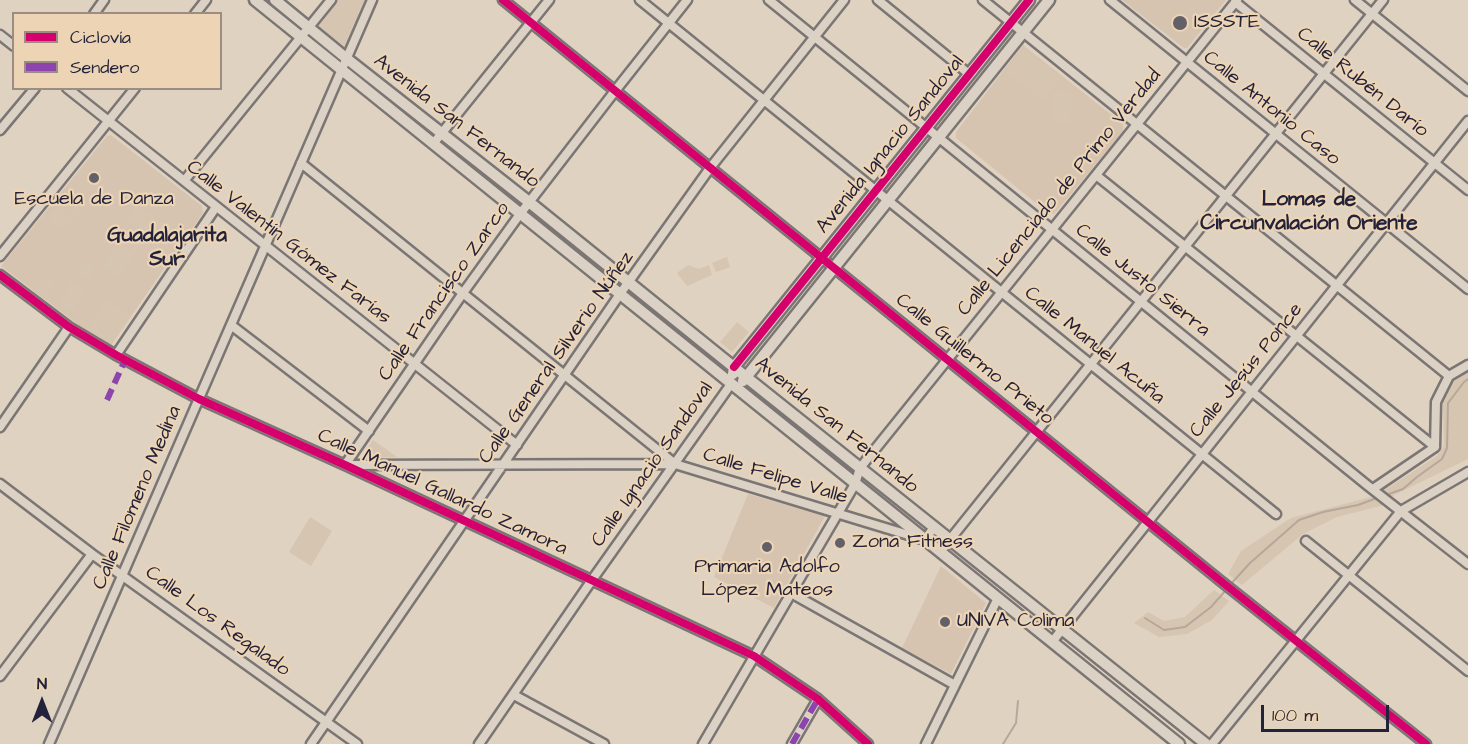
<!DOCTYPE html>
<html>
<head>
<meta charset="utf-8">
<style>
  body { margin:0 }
  #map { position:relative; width:1468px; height:744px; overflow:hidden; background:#dfd2c1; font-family:"Architects Daughter",sans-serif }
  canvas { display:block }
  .legend { position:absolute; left:12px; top:12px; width:210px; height:78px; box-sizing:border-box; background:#ecd4b4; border:2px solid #9b8d84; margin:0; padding:8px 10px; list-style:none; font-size:18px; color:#22223b }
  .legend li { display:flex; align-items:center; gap:12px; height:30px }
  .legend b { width:30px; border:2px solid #9b8d84 }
  .north { position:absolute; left:12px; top:672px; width:60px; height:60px; -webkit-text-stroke:4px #ecd4b4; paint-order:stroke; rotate:0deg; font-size:16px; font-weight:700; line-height:24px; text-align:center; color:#22223b }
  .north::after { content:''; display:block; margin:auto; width:21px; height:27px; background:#22223b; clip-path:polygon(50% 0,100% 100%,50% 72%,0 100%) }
  .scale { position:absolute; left:1261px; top:705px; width:128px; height:27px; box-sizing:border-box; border:3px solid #22223b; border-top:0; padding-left:8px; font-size:18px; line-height:21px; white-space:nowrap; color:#22223b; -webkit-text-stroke:4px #ecd4b4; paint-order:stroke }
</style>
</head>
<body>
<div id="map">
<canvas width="1468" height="744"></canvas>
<ul class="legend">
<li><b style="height:8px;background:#d6006c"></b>Ciclovía</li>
<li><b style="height:8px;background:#8e44ad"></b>Sendero</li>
</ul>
<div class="north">N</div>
<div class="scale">100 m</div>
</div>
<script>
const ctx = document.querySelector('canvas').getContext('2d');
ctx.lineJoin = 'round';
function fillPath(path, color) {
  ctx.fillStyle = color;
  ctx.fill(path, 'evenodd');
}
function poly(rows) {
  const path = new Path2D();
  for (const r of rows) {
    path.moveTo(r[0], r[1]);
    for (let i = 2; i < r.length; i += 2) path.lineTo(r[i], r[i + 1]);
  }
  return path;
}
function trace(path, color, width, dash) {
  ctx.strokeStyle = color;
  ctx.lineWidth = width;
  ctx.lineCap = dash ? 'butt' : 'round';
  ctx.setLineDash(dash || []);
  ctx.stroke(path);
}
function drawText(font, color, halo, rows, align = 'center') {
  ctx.font = font + ' "Architects Daughter",sans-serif';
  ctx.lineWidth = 4.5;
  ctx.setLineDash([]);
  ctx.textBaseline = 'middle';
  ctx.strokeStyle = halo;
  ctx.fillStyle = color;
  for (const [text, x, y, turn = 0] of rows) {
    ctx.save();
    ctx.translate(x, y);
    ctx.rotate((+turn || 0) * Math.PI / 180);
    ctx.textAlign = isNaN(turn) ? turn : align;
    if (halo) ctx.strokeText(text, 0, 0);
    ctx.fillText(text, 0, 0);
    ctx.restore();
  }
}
const built = poly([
  [1122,0,1226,0,1187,48,1184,48],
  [1023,45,1123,124,1123,132,1054,214,1048,213,956,138,956,132],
  [111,135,202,206,203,213,111,345,106,346,1,266,107,136],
  [748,494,825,516,774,608,714,577],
  [941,566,986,603,951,674,902,648]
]);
const green = poly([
  [336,0,369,0,348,49,317,25],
  [1023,49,1061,79,1042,102,1005,72],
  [1055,90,1072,92,1070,123,1052,122],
  [81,198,87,202,62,231,47,219,57,206,63,210,62,212,67,216],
  [137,206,186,237,179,247,153,229,120,278,102,266,117,244,129,252,143,232,126,220],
  [727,257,730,267,716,272,712,263],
  [86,261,96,268,88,281,77,273],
  [688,265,699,269,709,265,712,275,687,286,677,273],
  [46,275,56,282,43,299,33,291],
  [72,280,86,290,71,313,58,303,68,290,66,288],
  [106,299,131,317,111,345,106,346,85,330],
  [737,322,749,332,732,352,720,342],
  [1468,369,1468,459,1390,497,1383,491,1437,456,1444,446,1443,403,1448,388,1460,373],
  [373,440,397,457,361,458],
  [1371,497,1384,505,1337,517,1303,534,1242,585,1228,574,1241,551,1291,518],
  [310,517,332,531,311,566,289,552],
  [1214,590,1229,601,1212,620,1187,634,1159,637,1134,623,1148,612,1164,621,1185,617]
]);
const stream = poly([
  [1386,495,1403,489,1417,477,1442,459,1447,448,1448,403,1464,382,1468,379],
  [1229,586,1250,563,1299,520,1323,512,1358,505,1377,498],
  [1145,618,1164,630,1185,627,1211,607,1226,590],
  [1003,744,1016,723,1018,701]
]);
const minor = poly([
  [503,0,1222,582,1426,744],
  [640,0,1276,514],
  [769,0,1367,485,1468,564],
  [878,0,969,74],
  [983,0,1449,376],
  [1110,0,1468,289],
  [1355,0,1468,91],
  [1235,2,1468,190],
  [94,14,104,0],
  [195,14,206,0],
  [0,35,14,46],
  [67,88,517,445],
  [0,130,35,88],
  [433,144,549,0],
  [301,163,674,463],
  [1096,175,1435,447],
  [184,181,331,0],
  [0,256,135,88],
  [0,275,69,327,116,355,199,399,345,465,754,656,818,699,868,744],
  [231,325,369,431],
  [116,355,216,207],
  [0,427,69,327],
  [345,465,463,293,520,214,615,91,687,0],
  [349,465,675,464,925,540,934,527],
  [0,484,92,554,357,744],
  [1373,489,1435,447,1436,402,1449,376,1468,365],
  [1306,541,1468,671],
  [940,552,1383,0],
  [791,593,955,685],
  [1052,642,1468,121],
  [0,676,92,554],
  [514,695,604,744],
  [49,744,372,0],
  [311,744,620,294,710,168,844,0],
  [479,744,592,580,731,384],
  [703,744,855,484,860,468,1237,0],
  [792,744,818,699],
  [926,744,998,598],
  [1212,744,1401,511,1468,472]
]);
const major = poly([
  [255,0,1179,744],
  [275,0,346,58,529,202,751,381,1206,744],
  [733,374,734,367,1029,0],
  [743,381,1049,0]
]);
const quiet = poly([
  [107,400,125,360],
  [792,744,818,699]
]);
const cycleway = poly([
  [503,0,1222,582,1426,744],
  [0,275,69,327,116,355,199,399,345,465,754,656,818,699,868,744],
  [734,367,1029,0]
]);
const markers = [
  [1180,23,8,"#64606a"],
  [94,178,6,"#64606a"],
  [840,543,6,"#64606a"],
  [767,547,6,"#64606a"],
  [945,622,6,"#64606a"]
];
const poiNames = [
  ["ISSSTE",1194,23],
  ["Escuela de Danza",94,200,"center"],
  ["Zona Fitness",852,543],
  ["Primaria Adolfo",767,568,"center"],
  ["López Mateos",767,591,"center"],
  ["UNIVA Colima",957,622]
];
const streetNames = [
  ["Calle Rubén Darío",1362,83,39],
  ["Calle Antonio Caso",1271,109,39],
  ["Avenida San Fernando",456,122,38],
  ["Avenida Ignacio Sandoval",891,145,-51],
  ["Calle Licenciado de Primo Verdad",1060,193,-51],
  ["Calle Valentín Gómez Farías",288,243,38],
  ["Calle Justo Sierra",1142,281,39],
  ["Calle Francisco Zarco",445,292,-55],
  ["Calle Manuel Acuña",1094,346,39],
  ["Calle General Silverio Núñez",557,358,-55],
  ["Calle Guillermo Prieto",974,360,39],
  ["Calle Jesús Ponce",1247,371,-51],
  ["Avenida San Fernando",836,426,39],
  ["Calle Ignacio Sandoval",653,465,-55],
  ["Calle Felipe Valle",775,477,17],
  ["Calle Manuel Gallardo Zamora",442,493,25],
  ["Calle Filomeno Medina",138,498,-67],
  ["Calle Los Regalado",217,622,36]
];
const neighbourhoodNames = [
  ["Lomas de",1309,201],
  ["Circunvalación Oriente",1309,225],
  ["Guadalajarita",167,237],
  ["Sur",167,261]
];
fillPath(built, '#d6c4b0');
fillPath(green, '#d6c5b0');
trace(stream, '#b6a79a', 2);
trace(minor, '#7b7673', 13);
trace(major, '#7b7673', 15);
trace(minor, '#dbd1c5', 8);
trace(major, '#dbd1c5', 10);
trace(quiet, '#8e44ad', 6, [12, 6]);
trace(cycleway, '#d6006c', 8);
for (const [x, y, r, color] of markers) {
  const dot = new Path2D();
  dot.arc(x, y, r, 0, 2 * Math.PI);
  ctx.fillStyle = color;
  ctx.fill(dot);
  trace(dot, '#ecd4b4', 2);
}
drawText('20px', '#22223b', '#ecd4b4', poiNames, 'left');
drawText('20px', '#22223b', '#ecd4b4', streetNames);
drawText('bold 21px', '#22223b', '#ecd4b4', neighbourhoodNames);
</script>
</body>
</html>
